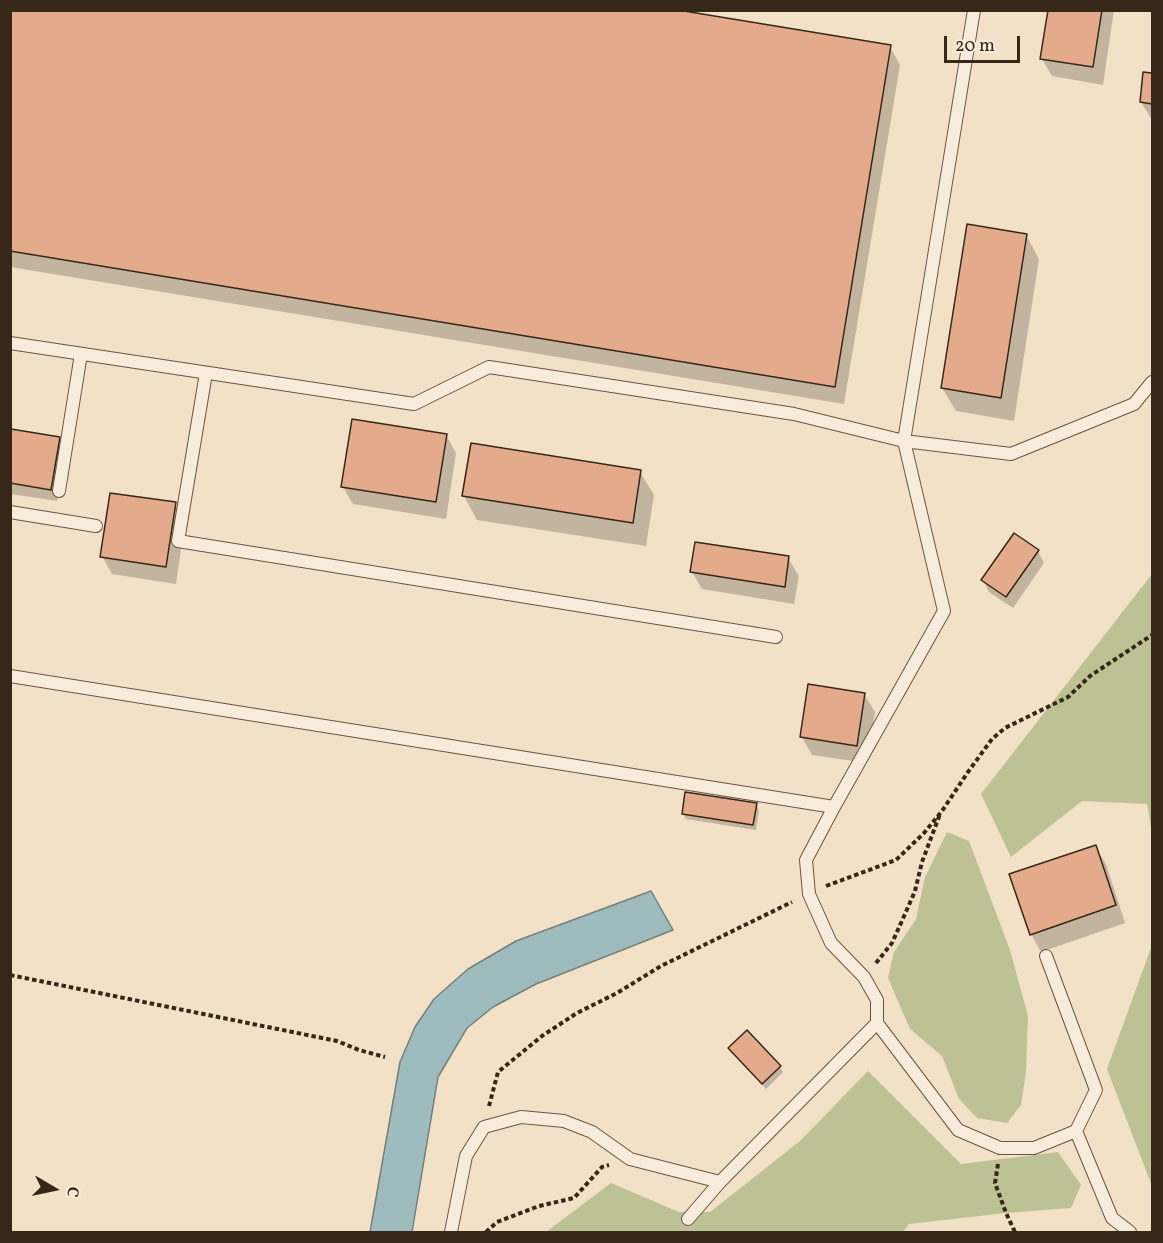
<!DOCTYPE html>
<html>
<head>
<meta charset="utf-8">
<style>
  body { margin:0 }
  #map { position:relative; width:1163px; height:1243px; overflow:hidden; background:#f3e1c7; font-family:Vollkorn,serif }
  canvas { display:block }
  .frame { position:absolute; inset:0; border:12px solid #362718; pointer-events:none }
  .north { position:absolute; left:24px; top:1159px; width:60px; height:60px; -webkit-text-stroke:4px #f7ecdb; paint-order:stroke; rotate:99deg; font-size:16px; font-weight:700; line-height:24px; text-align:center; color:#362718 }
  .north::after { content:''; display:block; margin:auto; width:21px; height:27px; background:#362718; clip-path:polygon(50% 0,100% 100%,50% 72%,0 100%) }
  .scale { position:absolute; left:944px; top:36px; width:76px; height:27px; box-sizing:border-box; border:3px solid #362718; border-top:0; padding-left:8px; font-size:18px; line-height:21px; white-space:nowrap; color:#362718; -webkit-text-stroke:4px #f7ecdb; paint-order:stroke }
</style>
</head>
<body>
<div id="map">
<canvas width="1163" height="1243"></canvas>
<div class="frame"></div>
<div class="north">С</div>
<div class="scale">20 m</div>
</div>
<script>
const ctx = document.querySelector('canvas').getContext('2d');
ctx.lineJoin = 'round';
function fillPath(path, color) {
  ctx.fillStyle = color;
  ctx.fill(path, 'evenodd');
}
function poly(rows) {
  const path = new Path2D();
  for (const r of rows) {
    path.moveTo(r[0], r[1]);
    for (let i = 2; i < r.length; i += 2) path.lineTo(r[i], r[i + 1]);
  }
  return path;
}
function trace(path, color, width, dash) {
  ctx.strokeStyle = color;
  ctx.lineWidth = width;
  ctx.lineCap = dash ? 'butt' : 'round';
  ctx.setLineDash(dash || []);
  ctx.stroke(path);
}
const green = poly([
  [1152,574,1152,834,1147,804,1082,801,1011,857,981,794],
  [947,832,969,841,1010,950,1028,1016,1026,1072,1021,1105,1007,1123,977,1118,959,1099,942,1056,910,1029,888,978,894,952,916,919,925,877],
  [1152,945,1152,1186,1107,1069],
  [868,1071,961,1164,1058,1152,1081,1185,1071,1208,1006,1213,909,1224,903,1232,546,1232,611,1183,679,1212,710,1212,800,1141]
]);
const water = poly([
  [651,891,673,930,536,984,493,1007,467,1028,438,1077,412,1232,370,1232,400,1062,415,1027,434,999,468,969,516,941,651,891]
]);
const shadow = poly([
  [10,10,890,47,900,65,844,404,10,267],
  [1049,10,1114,10,1103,85,1052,76,1042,59],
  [1145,74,1152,75,1152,120,1141,102],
  [1026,235,1039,259,1014,421,956,411,942,388],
  [12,431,59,438,65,450,57,501,11,494,10,443],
  [446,435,456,453,446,519,353,504,343,487],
  [640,472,654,495,646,546,477,520,464,496],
  [175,504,185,522,176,584,112,574,102,556],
  [1038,551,1044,563,1013,608,989,592,983,580],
  [788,558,799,576,794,604,702,589,692,572],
  [864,694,875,712,867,763,812,755,802,737],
  [756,805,759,810,756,830,686,819,683,813],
  [1095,847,1106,864,1125,923,1041,952,1031,934],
  [747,1032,780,1067,783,1072,766,1089,733,1053]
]);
const building = poly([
  [10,10,678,10,891,45,835,387,10,251,10,10],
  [1048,10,1102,10,1093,67,1040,59,1048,10],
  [1143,72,1152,73,1152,104,1140,102,1143,72],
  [967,224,1027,234,1001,398,941,388,967,224],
  [352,419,447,434,436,502,341,487,352,419],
  [11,429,60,437,51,490,10,483,11,429],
  [471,443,641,470,633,523,462,496,471,443],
  [110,493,176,502,166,567,100,557,110,493],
  [1014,533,1039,550,1006,597,981,580,1014,533],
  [695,542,789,556,785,587,690,572,695,542],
  [808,684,865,693,857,746,800,737,808,684],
  [685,792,757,803,753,825,682,814,685,792],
  [1096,845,1116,905,1030,935,1009,874,1096,845],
  [747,1030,781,1066,762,1084,728,1048,747,1030]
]);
const path = poly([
  [826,886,896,860,924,833,942,811,968,772,992,739,1005,728,1068,697,1090,676,1152,635],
  [876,963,892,943,905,914,915,891,922,862,940,814],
  [10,975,337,1041,359,1050,385,1057],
  [489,1106,498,1072,542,1036,577,1013,617,993,661,966,792,902],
  [998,1164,995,1183,1006,1213,1015,1232],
  [486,1232,497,1222,539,1206,574,1198,602,1167,609,1165]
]);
const lane = poly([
  [10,343,414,404,489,367,794,414,904,441,974,10],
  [206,373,178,541,776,637],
  [59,491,81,354],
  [10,512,96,526],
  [10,676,834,807,944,611,904,441,1011,454,1134,404,1152,382],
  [834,807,806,860,809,894,831,943,864,977,877,1000,877,1023],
  [1046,956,1096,1090,1076,1131],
  [688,1219,720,1182,877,1023,958,1130,1000,1148,1034,1148,1076,1131,1112,1218,1130,1232],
  [451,1232,466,1156,484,1127,521,1117,564,1121,592,1132,630,1159,720,1182]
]);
fillPath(green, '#bdc294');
fillPath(water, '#9ebcbd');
trace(water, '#74807b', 1.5);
fillPath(shadow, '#0003');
fillPath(building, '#e3ab8b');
trace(building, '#362718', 1.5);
trace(lane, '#655644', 14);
trace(path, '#362718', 4, [4.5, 3]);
trace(lane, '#f7ecdb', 12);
</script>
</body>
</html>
